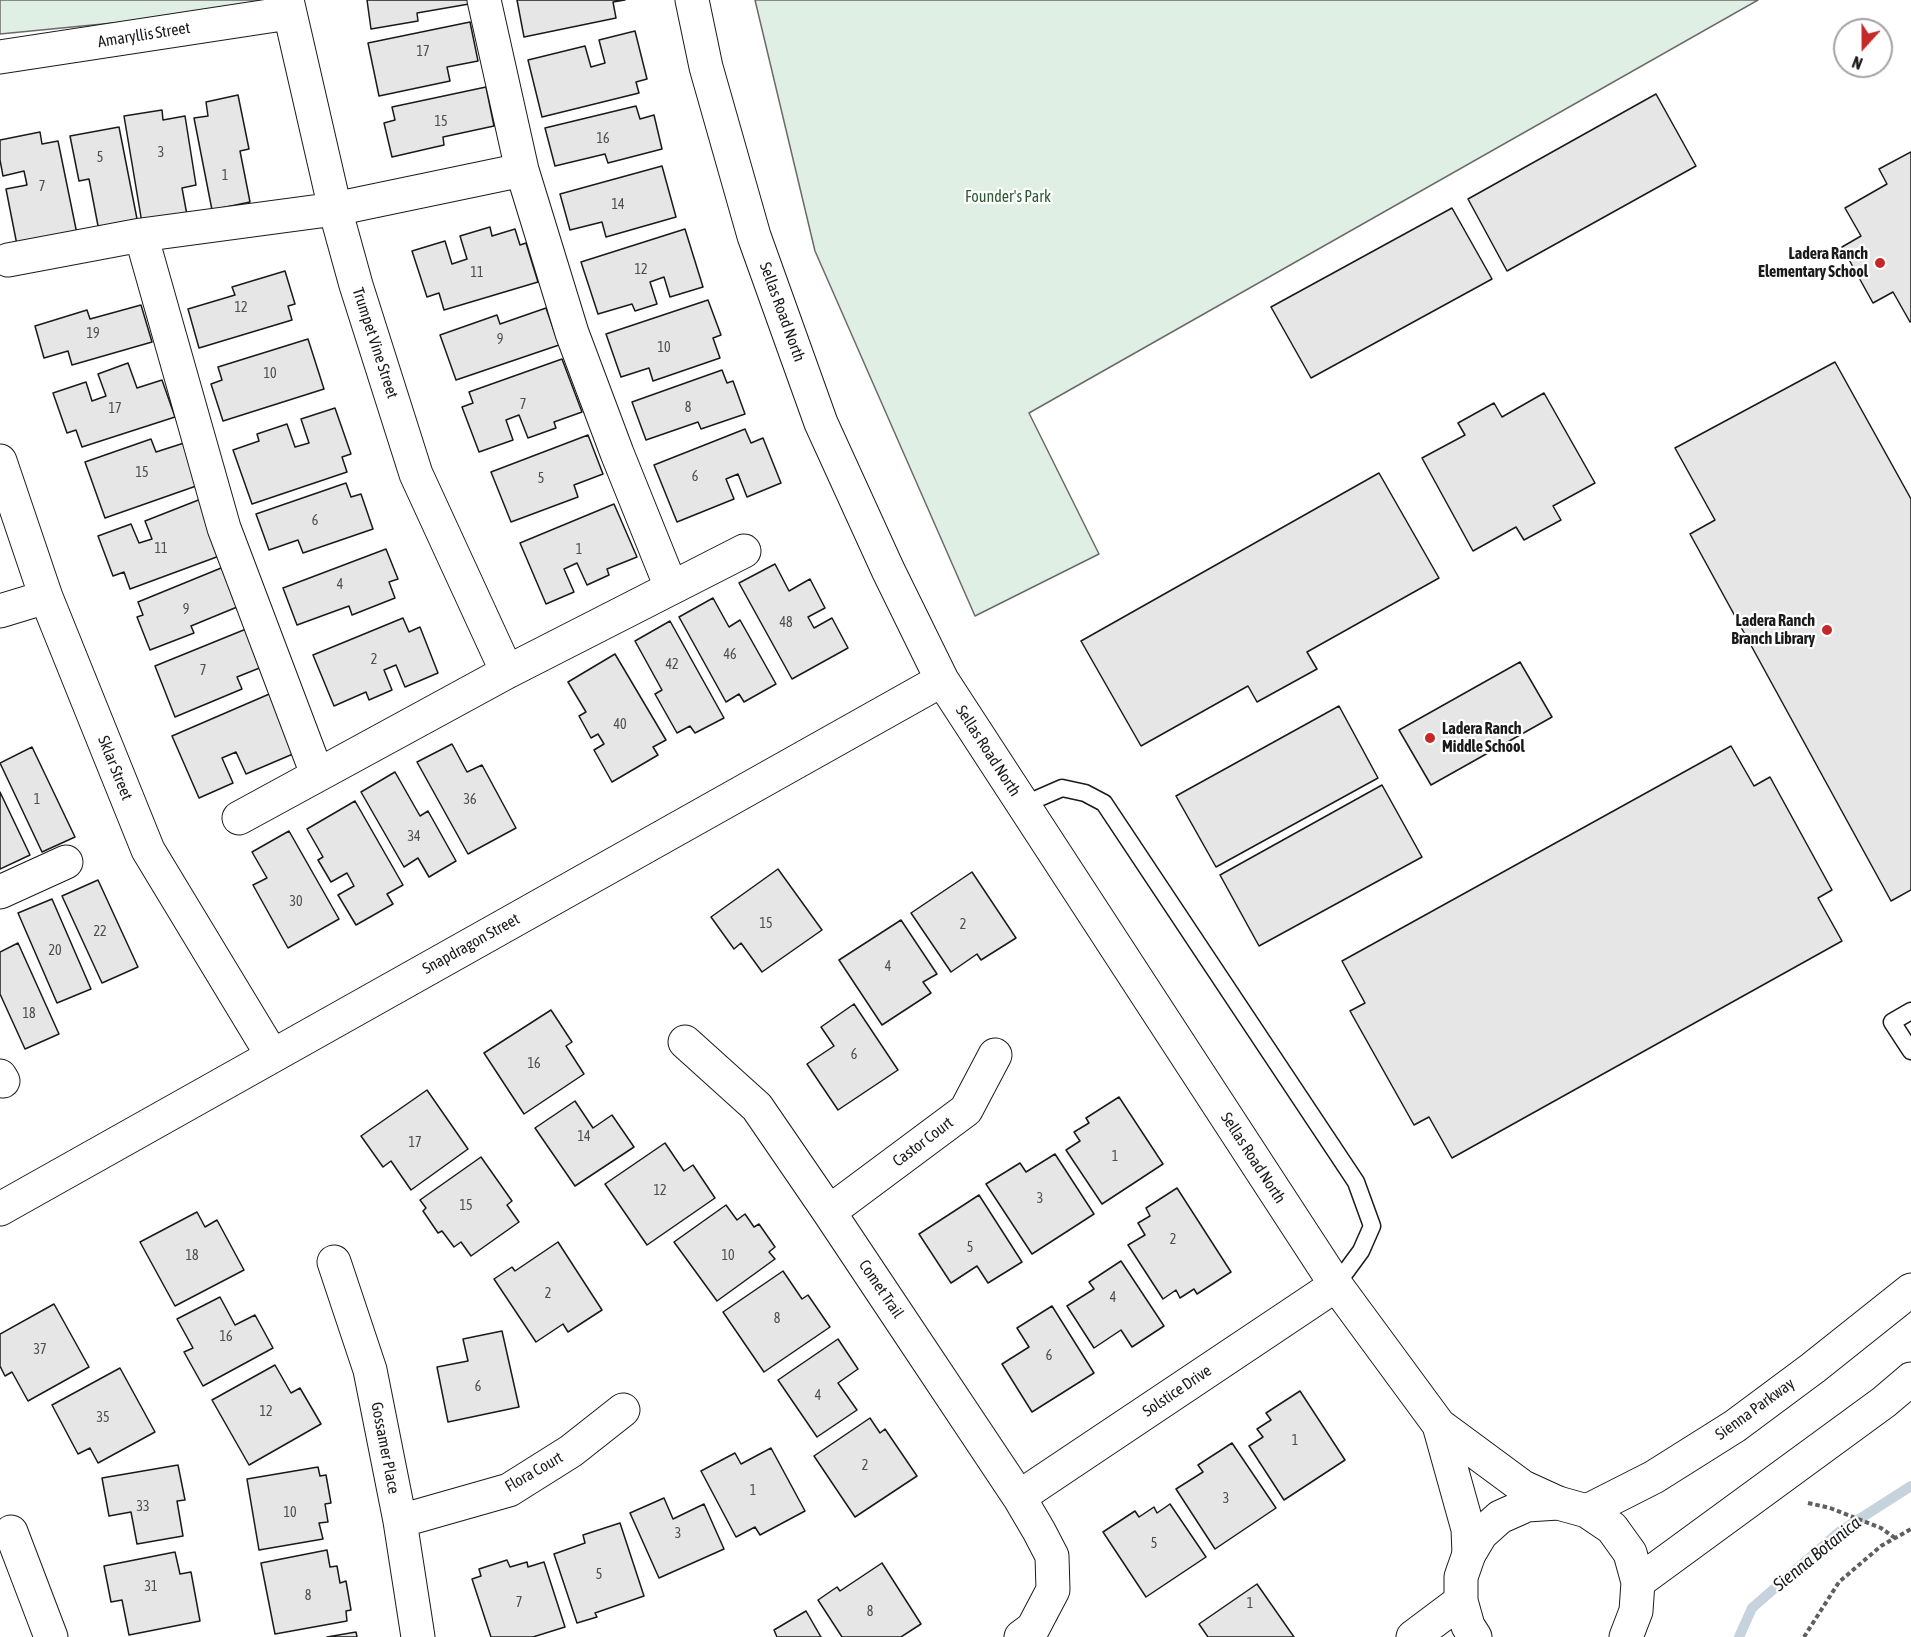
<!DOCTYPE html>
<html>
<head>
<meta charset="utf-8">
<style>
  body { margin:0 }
  #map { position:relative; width:1911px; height:1637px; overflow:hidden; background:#fff; font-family:"Asap Condensed",sans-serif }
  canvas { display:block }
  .north { position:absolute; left:1833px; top:18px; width:60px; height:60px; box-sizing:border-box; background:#fff; border:2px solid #a3a3a3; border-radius:50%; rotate:201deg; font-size:16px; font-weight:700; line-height:24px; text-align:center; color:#1a1a1a }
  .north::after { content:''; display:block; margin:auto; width:21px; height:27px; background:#c62828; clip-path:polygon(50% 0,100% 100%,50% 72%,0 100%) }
</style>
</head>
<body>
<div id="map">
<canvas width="1911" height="1637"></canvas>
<div class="north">N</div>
</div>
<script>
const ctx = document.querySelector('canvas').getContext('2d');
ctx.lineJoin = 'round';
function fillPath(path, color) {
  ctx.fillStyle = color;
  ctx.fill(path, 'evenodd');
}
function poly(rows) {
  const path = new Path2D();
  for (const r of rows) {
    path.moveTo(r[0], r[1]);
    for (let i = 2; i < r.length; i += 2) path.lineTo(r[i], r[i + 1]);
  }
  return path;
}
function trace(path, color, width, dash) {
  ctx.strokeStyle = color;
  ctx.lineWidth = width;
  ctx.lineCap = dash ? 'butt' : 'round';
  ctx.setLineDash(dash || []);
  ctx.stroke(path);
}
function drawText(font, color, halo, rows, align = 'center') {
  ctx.font = font + ' "Asap Condensed",sans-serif';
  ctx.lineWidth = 4.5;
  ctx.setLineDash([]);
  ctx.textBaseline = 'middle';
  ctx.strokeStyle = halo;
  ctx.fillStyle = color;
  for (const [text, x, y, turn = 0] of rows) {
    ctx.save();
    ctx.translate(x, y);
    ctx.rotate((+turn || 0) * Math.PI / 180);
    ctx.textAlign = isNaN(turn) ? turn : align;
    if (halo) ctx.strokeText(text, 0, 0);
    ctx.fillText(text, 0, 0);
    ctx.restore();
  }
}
const green = poly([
  [0,0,266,0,267,8,0,34,0,0],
  [755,0,1758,0,1029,413,1099,554,975,616,815,251,755,0]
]);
const stream = poly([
  [1739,1637,1752,1608,1839,1532,1911,1486]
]);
const building = poly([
  [367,0,468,0,469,4,417,13,418,21,371,29,367,0],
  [517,0,625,0,613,2,616,18,524,37,517,0],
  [470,22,478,61,447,67,450,81,379,96,368,43,470,22],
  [635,31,647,79,636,82,639,93,542,117,528,60,585,46,591,67,605,63,599,40,635,31],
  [486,87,494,126,443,137,444,145,392,157,384,123,395,120,392,107,486,87],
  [1656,94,1696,166,1507,271,1468,199,1656,94],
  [238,95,249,149,240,151,250,202,212,210,194,118,208,116,206,102,238,95],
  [636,106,640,119,654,115,662,149,608,163,605,154,555,166,545,128,636,106],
  [162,110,163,120,185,116,196,185,182,188,187,215,142,223,124,116,162,110],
  [119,127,138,224,99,231,89,179,79,181,70,136,119,127],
  [40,132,42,144,58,141,77,234,17,245,6,189,27,185,24,171,3,176,0,160,0,140,40,132],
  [1911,152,1911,321,1910,322,1893,292,1873,303,1842,247,1861,236,1845,208,1887,184,1879,169,1911,152],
  [662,166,676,217,606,237,602,222,570,230,560,194,662,166],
  [1452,208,1492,279,1311,378,1271,307,1452,208],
  [490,227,492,236,515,229,520,245,526,243,538,282,444,310,439,293,427,297,412,251,445,241,452,264,467,259,460,236,490,227],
  [685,229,703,287,670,297,664,277,650,282,657,304,635,311,632,304,598,314,581,262,685,229],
  [285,271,295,304,288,306,292,320,199,348,188,309,235,295,232,287,285,271],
  [708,300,721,335,713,338,720,358,653,381,649,368,621,377,606,334,708,300],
  [141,305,152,342,72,365,68,351,44,358,35,326,87,310,90,319,141,305],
  [546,308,559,345,456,380,440,335,497,315,500,324,546,308],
  [308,339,324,389,223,421,211,384,222,380,218,367,308,339],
  [562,359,582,412,554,422,556,428,528,438,519,415,506,420,513,440,479,452,462,407,473,403,469,392,562,359],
  [1835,362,1911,499,1911,890,1891,901,1690,534,1715,520,1675,448,1835,362],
  [128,363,137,388,162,380,175,417,82,447,76,430,67,433,53,393,86,382,92,401,106,396,98,374,128,363],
  [722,370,727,383,733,381,745,414,701,429,698,422,646,440,632,402,722,370],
  [1544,393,1595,483,1553,506,1561,520,1524,540,1516,527,1473,551,1422,458,1465,435,1458,423,1494,403,1502,417,1544,393],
  [335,408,351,454,342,457,347,472,252,504,233,450,259,441,257,434,287,424,295,447,309,443,301,419,335,408],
  [745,429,751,443,763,438,781,483,747,497,738,474,726,479,734,499,677,522,654,465,745,429],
  [588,435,603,474,574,485,578,497,511,522,491,472,588,435],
  [151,439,156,452,184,443,199,485,105,518,85,462,151,439],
  [1379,473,1439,578,1307,652,1317,669,1257,702,1248,686,1141,746,1081,641,1379,473],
  [346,483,351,497,361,494,373,529,303,553,298,540,269,550,256,514,346,483],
  [201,499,222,555,130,589,124,572,113,576,98,536,131,524,139,543,152,539,145,521,201,499],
  [614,504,637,557,607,569,609,575,587,585,577,563,564,569,574,592,546,604,520,543,614,504],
  [386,549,398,579,389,582,395,598,352,615,349,606,297,625,283,588,386,549],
  [775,564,789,591,810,579,825,608,808,617,814,628,832,618,848,648,792,679,739,583,775,564],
  [226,566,242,605,191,626,194,633,150,650,137,617,143,615,138,602,226,566],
  [713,598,729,627,740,620,776,684,744,702,739,694,726,702,679,617,713,598],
  [403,618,409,632,420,627,438,673,405,687,396,665,384,670,392,690,369,700,366,692,334,706,313,655,403,618],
  [670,621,724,718,695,733,690,726,677,733,655,694,662,690,635,641,670,621],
  [251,627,267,665,237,677,242,689,175,717,155,666,251,627],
  [615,654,666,740,653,747,658,755,612,782,594,750,604,744,598,734,591,738,579,716,586,712,568,682,615,654],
  [1520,662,1552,717,1431,785,1399,730,1520,662],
  [274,692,300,751,246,774,236,752,222,758,233,783,199,798,172,736,274,692],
  [1339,706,1378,778,1216,867,1176,796,1339,706],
  [452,744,467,772,482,765,516,828,468,854,417,762,452,744],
  [1731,746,1754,786,1770,777,1832,890,1818,898,1842,941,1452,1158,1429,1117,1414,1125,1350,1011,1365,1003,1342,961,1731,746],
  [32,747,75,837,42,852,0,763,32,747],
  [395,772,420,816,428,811,456,861,429,877,418,858,404,867,361,792,395,772],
  [1382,785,1422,857,1259,946,1220,875,1382,785],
  [0,792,30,855,0,869,0,792],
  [355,801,403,885,387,894,393,904,356,925,338,895,354,886,347,873,331,882,318,860,323,857,307,829,355,801],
  [289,831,339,919,288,948,253,885,267,878,252,852,289,831],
  [778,869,822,930,762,972,741,943,734,949,711,917,778,869],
  [972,872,1016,938,981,960,977,954,951,972,911,913,972,872],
  [98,880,138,967,102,983,62,896,98,880],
  [52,899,91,989,57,1003,18,913,52,899],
  [901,920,937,974,923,982,931,993,882,1025,839,960,901,920],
  [18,943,59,1034,25,1049,0,994,0,952,18,943],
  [854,1004,898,1070,838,1110,807,1064,834,1046,821,1027,854,1004],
  [551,1010,572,1042,566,1046,584,1074,524,1114,484,1053,551,1010],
  [427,1090,468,1149,411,1190,391,1161,383,1167,361,1136,427,1090],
  [1119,1097,1163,1164,1102,1204,1066,1150,1080,1141,1074,1132,1089,1123,1086,1118,1119,1097],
  [575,1101,593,1128,612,1115,634,1147,575,1186,535,1128,575,1101],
  [665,1143,684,1171,693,1165,715,1198,647,1245,605,1184,665,1143],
  [1055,1154,1094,1214,1032,1254,986,1184,1020,1163,1026,1172,1055,1154],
  [481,1157,512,1201,507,1205,519,1222,471,1256,461,1242,454,1247,442,1231,438,1233,423,1211,426,1208,420,1200,481,1157],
  [1177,1188,1231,1272,1197,1294,1194,1289,1180,1298,1176,1290,1163,1299,1128,1245,1145,1235,1138,1223,1150,1216,1146,1208,1177,1188],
  [979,1195,1022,1262,988,1283,977,1266,951,1283,919,1234,979,1195],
  [726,1205,737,1220,745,1214,754,1227,759,1224,775,1247,769,1252,775,1259,717,1301,674,1242,726,1205],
  [197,1212,205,1227,217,1220,244,1270,175,1306,140,1242,197,1212],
  [558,1242,602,1310,568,1332,563,1324,536,1342,494,1279,512,1267,515,1271,558,1242],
  [1121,1261,1164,1326,1132,1347,1121,1330,1094,1348,1067,1306,1094,1289,1089,1282,1121,1261],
  [783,1271,802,1299,808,1295,830,1327,764,1372,723,1312,783,1271],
  [220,1297,235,1325,255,1315,273,1348,203,1386,184,1352,193,1348,177,1319,220,1297],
  [54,1304,89,1367,28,1401,12,1372,5,1376,0,1366,0,1334,54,1304],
  [1052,1306,1094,1373,1032,1412,1002,1364,1029,1347,1017,1328,1052,1306],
  [502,1331,519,1407,448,1422,437,1367,468,1361,463,1339,502,1331],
  [838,1339,858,1369,838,1383,857,1410,817,1437,778,1380,838,1339],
  [275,1365,291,1393,300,1388,321,1424,249,1465,212,1400,275,1365],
  [120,1368,155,1432,98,1463,90,1448,78,1454,52,1405,120,1368],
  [1300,1391,1345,1460,1284,1500,1249,1446,1263,1437,1257,1429,1271,1420,1266,1413,1300,1391],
  [870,1418,880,1433,885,1429,917,1476,855,1517,814,1456,870,1418],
  [1232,1443,1276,1508,1215,1549,1176,1489,1203,1472,1198,1465,1232,1443],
  [771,1448,805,1511,760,1535,755,1527,736,1537,701,1471,735,1453,741,1464,771,1448],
  [178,1465,185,1500,177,1501,183,1536,137,1544,131,1512,109,1516,102,1478,178,1465],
  [318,1467,320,1476,326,1475,331,1503,325,1504,328,1522,319,1523,323,1539,259,1550,247,1479,318,1467],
  [664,1498,673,1519,704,1504,724,1549,659,1578,630,1513,664,1498],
  [1170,1504,1206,1557,1146,1597,1103,1532,1135,1511,1139,1517,1154,1507,1157,1513,1170,1504],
  [620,1523,644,1596,595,1613,597,1617,577,1623,554,1554,585,1543,583,1535,620,1523],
  [327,1550,330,1567,337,1566,340,1583,346,1581,351,1610,346,1611,347,1621,275,1634,261,1563,327,1550],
  [175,1552,180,1574,191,1572,200,1621,129,1635,122,1600,111,1602,104,1566,175,1552],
  [507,1560,510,1567,527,1562,528,1567,544,1562,565,1627,533,1637,491,1637,472,1579,481,1576,479,1569,507,1560],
  [882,1563,921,1624,901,1637,842,1637,818,1600,837,1587,840,1591,882,1563],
  [1257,1584,1294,1637,1208,1637,1199,1624,1257,1584],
  [806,1611,821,1637,777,1637,774,1630,806,1611],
  [356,1632,357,1637,327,1637,356,1632]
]);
const path = poly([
  [1808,1503,1830,1508,1881,1528,1895,1538],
  [1804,1637,1839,1582,1881,1546,1911,1529]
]);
const service = poly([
  [1023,805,1062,788,1085,793,1104,803,1356,1182,1372,1226,1361,1251,1336,1285],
  [1911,1011,1892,1022,1911,1051]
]);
const minor = poly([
  [287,0,335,209,356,285,416,474,507,672],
  [484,0,522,170,572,333,617,453,671,587],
  [0,57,289,13],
  [141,235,224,528,317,774],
  [8,260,141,235,335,209,522,170],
  [0,461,46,597,148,850,272,1055],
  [0,611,46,597],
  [239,818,507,672,744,551],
  [0,892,66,862],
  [685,1042,757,1107,829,1212,1019,1497,1039,1531,1052,1556,1053,1590,1033,1628,1021,1637],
  [0,1076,3,1081],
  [829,1212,966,1110,995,1055],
  [334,1262,370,1370,400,1521,418,1637],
  [1019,1497,1336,1285],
  [400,1521,509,1490,571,1451,623,1410],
  [11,1532,51,1637]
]);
const tertiary = poly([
  [692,0,706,67,754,236,821,423,888,570,942,680,1336,1285,1439,1425,1523,1487,1558,1503],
  [0,1209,942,680],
  [1439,1425,1468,1529,1469,1554]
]);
const secondary = poly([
  [1587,1511,1654,1477,1735,1426,1813,1368,1911,1290],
  [1638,1582,1884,1402,1911,1379],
  [1413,1637,1461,1601],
  [1475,1637,1468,1626,1461,1601,1461,1577,1469,1554,1481,1534,1500,1517,1527,1505,1558,1503,1587,1511,1612,1528,1630,1553,1638,1582,1636,1611,1626,1637]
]);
const markers = [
  [1880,263,6,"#c62828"],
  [1827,630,6,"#c62828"],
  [1430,738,6,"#c62828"]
];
const numberNames = [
  ["17",423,52],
  ["15",441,122],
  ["16",603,139],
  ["3",161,153],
  ["5",100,158],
  ["1",225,176],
  ["7",42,187],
  ["14",618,205],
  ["12",641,270],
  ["11",477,273],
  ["12",241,308],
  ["19",93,334],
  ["9",500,340],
  ["10",664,348],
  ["10",270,374],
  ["7",523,405],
  ["8",688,408],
  ["17",115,409],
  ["15",142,473],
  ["6",695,477],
  ["5",541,479],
  ["6",315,521],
  ["11",161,549],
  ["1",579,550],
  ["4",340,585],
  ["9",186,610],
  ["48",786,623],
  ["46",730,655],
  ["2",374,660],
  ["42",672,665],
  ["7",203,671],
  ["40",620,725],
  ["1",37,800],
  ["36",470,800],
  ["34",414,837],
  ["30",296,902],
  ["15",766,924],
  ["2",963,925],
  ["22",100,932],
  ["20",55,951],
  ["4",888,967],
  ["18",29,1014],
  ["6",854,1055],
  ["16",534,1064],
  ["14",584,1137],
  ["17",415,1143],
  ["1",1115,1157],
  ["12",660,1191],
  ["3",1040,1199],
  ["15",466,1206],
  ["2",1173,1240],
  ["5",970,1248],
  ["18",192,1256],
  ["10",728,1256],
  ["2",548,1294],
  ["4",1113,1298],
  ["8",777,1319],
  ["16",226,1337],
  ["37",40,1350],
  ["6",1049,1356],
  ["6",478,1387],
  ["4",818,1396],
  ["12",266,1412],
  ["35",103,1418],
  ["1",1295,1441],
  ["2",865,1466],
  ["1",753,1491],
  ["3",1226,1499],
  ["33",143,1507],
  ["10",290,1513],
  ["3",678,1534],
  ["5",1154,1544],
  ["5",599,1575],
  ["31",151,1587],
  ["8",308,1596],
  ["7",519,1603],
  ["1",1250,1604],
  ["8",870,1612]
];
const streetNames = [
  ["Amaryllis Street",144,35,-9],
  ["Sellas Road North",782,312,70],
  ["Trumpet Vine Street",375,343,72],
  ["Sellas Road North",988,751,57],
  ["Sklar Street",115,768,68],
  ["Snapdragon Street",471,944,-29],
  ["Castor Court",923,1142,-37],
  ["Sellas Road North",1253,1158,57],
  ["Comet Trail",881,1289,56],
  ["Solstice Drive",1177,1391,-34],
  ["Sienna Parkway",1755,1409,-36],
  ["Gossamer Place",385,1448,79],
  ["Flora Court",534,1472,-30]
];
const parkNames = [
  ["Founder's Park",1008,197]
];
const poiNames = [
  ["Ladera Ranch",1868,254],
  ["Elementary School",1868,272],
  ["Ladera Ranch",1815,621],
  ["Branch Library",1815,639],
  ["Ladera Ranch",1442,729,"left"],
  ["Middle School",1442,747,"left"]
];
const waterNames = [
  ["Sienna Botanica",1817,1554,-39]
];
fillPath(green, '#e0efe3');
trace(green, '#6a6a6a', 1.5);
trace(stream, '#c6d2dc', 10);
fillPath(building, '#e6e6e6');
trace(building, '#1a1a1a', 1.5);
trace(service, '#1a1a1a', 19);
trace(minor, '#1a1a1a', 35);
trace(tertiary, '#1a1a1a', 35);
trace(secondary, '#1a1a1a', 35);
trace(path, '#5f5f5f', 4, [4.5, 3]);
trace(service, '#fff', 16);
trace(minor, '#fff', 33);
trace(tertiary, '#fff', 33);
trace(secondary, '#fff', 33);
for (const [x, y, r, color] of markers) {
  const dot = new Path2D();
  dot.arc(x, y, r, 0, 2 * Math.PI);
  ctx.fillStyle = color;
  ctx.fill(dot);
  trace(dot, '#fff', 2);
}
drawText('14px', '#4d4d4d', null, numberNames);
drawText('16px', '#1a1a1a', '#fff', streetNames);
drawText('16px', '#2b5a34', '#fff', parkNames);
drawText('bold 16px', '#1a1a1a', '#fff', poiNames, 'right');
drawText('italic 18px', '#1a1a1a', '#fff', waterNames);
</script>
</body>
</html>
